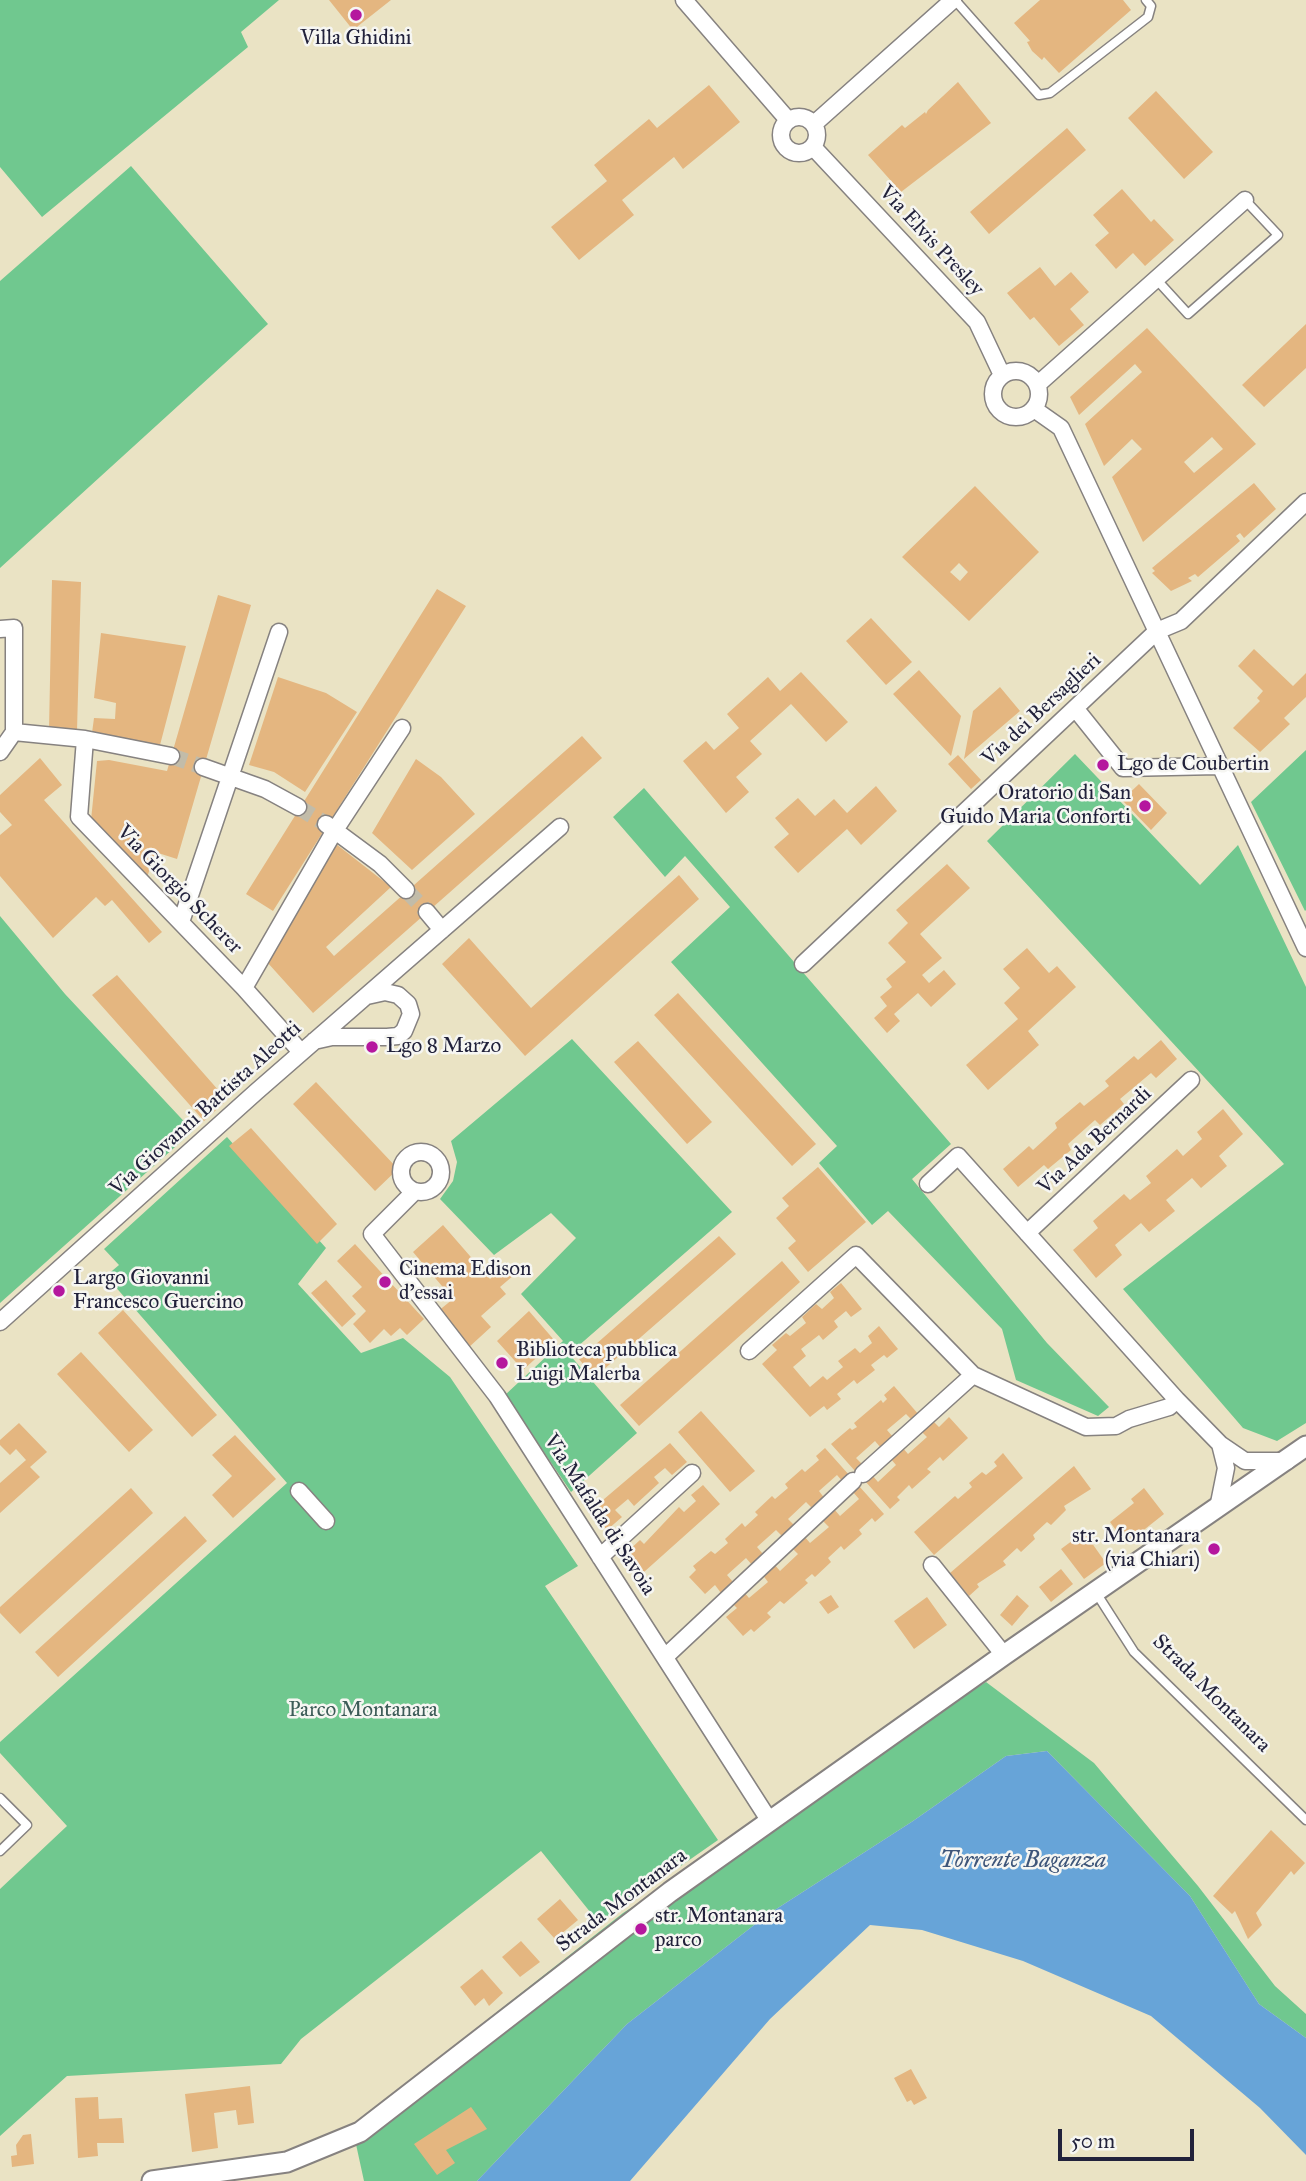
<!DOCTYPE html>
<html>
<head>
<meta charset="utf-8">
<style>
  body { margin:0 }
  #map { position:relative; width:1306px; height:2181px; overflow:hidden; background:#eae3c4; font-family:"IM FELL Great Primer",serif }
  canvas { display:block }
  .scale { position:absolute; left:1058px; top:2129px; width:136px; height:32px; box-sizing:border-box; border:4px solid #22223b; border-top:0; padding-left:9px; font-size:21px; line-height:24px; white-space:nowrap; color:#22223b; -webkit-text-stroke:5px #f6f6f2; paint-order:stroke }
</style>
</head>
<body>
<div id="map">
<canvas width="1306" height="2181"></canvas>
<div class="scale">50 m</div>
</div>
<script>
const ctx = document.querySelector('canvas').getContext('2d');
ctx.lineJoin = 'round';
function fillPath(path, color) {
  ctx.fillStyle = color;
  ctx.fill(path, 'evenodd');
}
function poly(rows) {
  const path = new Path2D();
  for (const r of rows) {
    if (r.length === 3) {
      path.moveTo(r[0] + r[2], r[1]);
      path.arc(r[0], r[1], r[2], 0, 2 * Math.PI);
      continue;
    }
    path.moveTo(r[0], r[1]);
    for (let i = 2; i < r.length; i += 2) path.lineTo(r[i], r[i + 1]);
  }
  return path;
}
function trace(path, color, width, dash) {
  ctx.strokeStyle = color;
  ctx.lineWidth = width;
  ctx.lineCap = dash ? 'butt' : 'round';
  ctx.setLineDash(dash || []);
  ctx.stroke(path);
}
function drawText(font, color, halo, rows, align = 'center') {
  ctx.font = font + ' "IM FELL Great Primer",serif';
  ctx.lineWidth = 5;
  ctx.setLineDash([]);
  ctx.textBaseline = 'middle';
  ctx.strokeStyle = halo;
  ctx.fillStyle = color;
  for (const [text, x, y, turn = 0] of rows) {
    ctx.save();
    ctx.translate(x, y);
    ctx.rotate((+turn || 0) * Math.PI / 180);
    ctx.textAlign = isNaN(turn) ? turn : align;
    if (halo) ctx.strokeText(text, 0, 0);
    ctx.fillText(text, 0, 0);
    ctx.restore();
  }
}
const green = poly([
  [0,0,279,0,241,32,248,47,42,217,0,167],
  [131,166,268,324,0,568,0,281],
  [1306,750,1306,910,1305,911,1251,802],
  [1075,754,1200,885,1238,845,1306,987,1306,1423,1277,1441,1243,1428,1123,1289,1284,1164,987,841],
  [644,788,951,1144,912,1179,1047,1343,1109,1407,1098,1416,1016,1380,1002,1329,888,1211,872,1225,819,1163,837,1146,671,962,730,907,685,856,665,877,613,817],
  [0,916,65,994,193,1131,0,1303],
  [572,1039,732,1212,569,1354,637,1433,571,1492,505,1395,563,1341,521,1294,576,1238,551,1213,494,1255,440,1199,453,1181,457,1162,451,1141],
  [227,1137,326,1248,298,1284,361,1353,403,1338,450,1377,578,1566,545,1586,718,1840,599,1923,541,1851,301,2039,281,2064,67,2076,0,2136,0,1889,67,1826,0,1753,0,1742,287,1483,106,1276,119,1265,104,1249],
  [986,1682,1094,1763,1198,1886,1275,1986,1306,2014,1306,2038,1259,2004,1190,1896,1047,1751,1006,1756,913,1821,767,1915,627,2024,477,2181,364,2181,352,2126,623,1913]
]);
const water = poly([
  [1047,1751,1190,1896,1259,2004,1306,2038,1306,2155,1260,2108,1151,2016,1023,1961,922,1930,870,1925,770,2019,630,2181,477,2181,627,2024,767,1915,913,1821,1006,1756]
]);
const building = poly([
  [329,0,391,0,353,30],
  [1040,0,1123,0,1131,10,1059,73,1044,57,1042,60,1032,51,1027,42,1030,41,1014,23],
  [958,82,991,123,901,192,868,155,902,125,905,128,925,112,926,114,928,110],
  [709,85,740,122,683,169,674,157,622,200,634,215,579,260,551,227,607,181,594,165,649,119,657,128],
  [1156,91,1213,152,1184,179,1128,118],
  [1067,128,1086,150,989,234,970,212],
  [1122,189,1151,222,1154,219,1174,240,1145,266,1133,253,1116,269,1095,245,1109,233,1093,215],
  [1040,267,1055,286,1071,272,1089,292,1070,309,1084,325,1059,346,1034,317,1030,320,1007,293],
  [1306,324,1306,368,1264,407,1242,385],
  [1147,328,1256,444,1143,542,1112,477,1142,449,1132,439,1104,466,1085,424,1142,372,1135,364,1079,415,1070,397],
  [1212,437,1223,449,1194,473,1184,462],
  [1254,483,1276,509,1244,538,1240,533,1236,536,1240,541,1198,577,1195,574,1188,578,1192,581,1171,591,1152,573,1155,571,1152,568],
  [975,486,1039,552,969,621,902,557],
  [959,563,968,572,960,581,950,572],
  [52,580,81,582,77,731,49,730],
  [437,589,466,606,273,911,246,894],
  [218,595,251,605,177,859,155,852,146,881,91,820,97,761,109,760,167,771],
  [871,618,912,662,886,685,846,641],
  [101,633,186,646,160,745,92,733,94,718,115,719,116,703,94,698],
  [1254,649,1293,686,1306,673,1306,697,1284,718,1290,724,1260,752,1233,728,1260,701,1257,698,1263,691,1238,666],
  [919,670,961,716,951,756,893,694],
  [801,672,848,722,826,742,791,704,750,741,762,754,736,777,749,792,726,813,683,761,706,741,714,750,739,728,727,714,768,677,780,691],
  [278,677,326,693,357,712,305,792,274,772,249,765],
  [1000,687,1020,711,964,759,973,711],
  [582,736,602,758,313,1013,267,962,336,844,391,887,326,947,334,956],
  [958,755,981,780,971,789,948,764],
  [40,758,62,785,44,800,162,932,149,943,112,900,105,906,96,897,53,938,0,876,0,835,12,825,0,812,0,795],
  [416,759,441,777,475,814,412,870,372,833],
  [1139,784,1167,813,1151,830,1122,800],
  [876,786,897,811,861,845,847,829,798,873,774,847,789,834,775,818,798,798,815,816,834,799,847,813],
  [947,864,970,888,920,934,942,958,922,975,929,983,944,970,956,984,931,1007,918,993,894,1014,900,1021,887,1033,874,1018,887,1006,880,997,892,987,886,979,906,962,888,943,908,923,896,910],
  [679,875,699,899,525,1056,442,964,469,938,531,1008],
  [1027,948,1049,973,1057,966,1076,987,1028,1031,1039,1045,988,1090,966,1065,1018,1019,1004,1003,1020,988,1003,969],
  [117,975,227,1100,204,1121,92,995],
  [678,993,816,1144,792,1166,654,1015],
  [1161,1040,1177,1059,1156,1078,1151,1073,1120,1099,1124,1104,1100,1125,1095,1120,1068,1144,1071,1150,1048,1169,1044,1165,1018,1187,1003,1169,1029,1146,1033,1150,1057,1128,1055,1123,1080,1102,1084,1106,1109,1086,1105,1081,1134,1056,1138,1060],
  [638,1041,712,1122,687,1144,614,1062],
  [316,1082,398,1169,375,1191,293,1104],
  [1223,1109,1243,1134,1219,1156,1227,1166,1201,1188,1192,1178,1166,1200,1175,1211,1149,1232,1141,1223,1115,1245,1122,1255,1096,1278,1073,1250,1098,1228,1093,1221,1124,1194,1130,1200,1151,1183,1146,1176,1177,1149,1183,1156,1202,1139,1197,1132],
  [251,1128,337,1224,317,1244,229,1146],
  [818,1167,866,1222,808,1272,788,1248,796,1241,776,1218,789,1206,782,1198],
  [443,1225,490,1279,505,1265,514,1275,500,1287,506,1294,481,1316,491,1327,468,1348,437,1312,453,1299,413,1252],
  [719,1236,736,1254,594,1378,579,1359],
  [355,1244,424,1319,407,1335,400,1328,391,1336,384,1329,370,1343,353,1324,366,1311,352,1296,362,1287,337,1261],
  [782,1261,800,1282,639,1426,620,1405],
  [326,1280,356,1314,342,1327,311,1293],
  [841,1283,862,1309,851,1317,846,1311,834,1321,838,1327,823,1340,819,1335,801,1349,806,1356,793,1367,810,1387,823,1376,827,1380,843,1367,838,1361,855,1348,860,1353,872,1343,868,1336,879,1326,898,1349,887,1358,884,1355,871,1365,875,1370,857,1384,854,1380,837,1394,841,1399,827,1410,824,1406,810,1417,762,1364,777,1350,772,1345,786,1333,790,1336,806,1323,802,1317,816,1304,822,1309,834,1298,830,1292],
  [123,1310,217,1415,192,1437,98,1333],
  [529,1311,555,1341,523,1370,497,1341],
  [81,1352,153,1430,129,1452,57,1374],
  [894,1386,919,1415,912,1420,906,1414,887,1430,893,1437,881,1448,875,1441,856,1458,863,1465,855,1471,831,1444,850,1428,852,1430,857,1427,854,1423,881,1400,883,1403,887,1399,884,1395],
  [701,1411,755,1471,730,1492,678,1432],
  [949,1417,968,1438,943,1461,940,1457,927,1469,931,1472,912,1489,909,1485,897,1497,900,1500,890,1509,865,1481,872,1475,878,1482,896,1465,890,1458,902,1447,908,1454,927,1437,920,1430,932,1420,939,1427],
  [19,1423,47,1452,30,1467,40,1477,0,1513,0,1483,26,1460,16,1449,10,1455,0,1445,0,1440],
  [235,1435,276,1479,233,1518,212,1495,232,1476,212,1455],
  [670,1443,687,1462,672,1475,665,1468,654,1477,659,1483,634,1506,628,1499,615,1510,622,1517,607,1530,590,1511],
  [825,1448,850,1476,843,1482,837,1475,819,1491,825,1499,813,1509,806,1502,788,1519,795,1526,783,1537,776,1530,757,1547,763,1554,752,1565,746,1558,727,1575,733,1582,721,1593,715,1585,705,1594,689,1577,696,1570,693,1566,711,1551,715,1554,728,1543,725,1539,742,1523,745,1527,758,1515,755,1512,772,1496,775,1499,788,1488,785,1484,802,1469,805,1472,819,1460,816,1456],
  [1003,1453,1023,1478,934,1555,914,1532,955,1496,958,1499,972,1487,969,1483,982,1472,986,1475,997,1466,994,1462],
  [1074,1466,1091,1489,1064,1506,1066,1510,1051,1525,1047,1522,1033,1535,1035,1539,1021,1552,1017,1548,1003,1561,1006,1565,977,1584,979,1587,969,1596,950,1573],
  [703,1485,720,1504,644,1572,627,1552,640,1540,644,1544,679,1507,684,1512,696,1501,691,1495],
  [859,1486,884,1514,875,1522,872,1518,859,1530,862,1534,844,1550,841,1546,828,1558,831,1562,815,1577,812,1574,805,1580,808,1583,784,1604,780,1601,767,1613,771,1617,754,1632,751,1629,743,1636,726,1617,737,1608,731,1602,743,1591,749,1598,768,1582,762,1574,774,1564,780,1571,798,1554,791,1547,804,1536,810,1543,829,1527,822,1520,834,1509,840,1516,859,1499,853,1492],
  [131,1488,153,1513,20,1634,0,1613,0,1607],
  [1144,1488,1164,1514,1126,1544,1110,1522,1134,1503,1131,1499],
  [185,1516,207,1541,58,1677,35,1652],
  [1084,1532,1106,1563,1084,1579,1061,1549],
  [1061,1569,1073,1584,1051,1602,1039,1587],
  [831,1595,839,1607,828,1614,819,1602],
  [1017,1595,1029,1606,1012,1626,1000,1615],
  [927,1597,947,1625,914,1649,894,1621],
  [1271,1830,1305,1863,1294,1875,1291,1871,1256,1913,1262,1925,1248,1939,1235,1911,1232,1914,1213,1896],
  [560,1899,578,1920,555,1939,537,1919],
  [521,1941,540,1962,520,1977,502,1957],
  [482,1969,503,1993,489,2006,484,1998,475,2006,460,1987],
  [911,2069,927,2098,914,2105,911,2100,907,2102,894,2078],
  [250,2086,254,2123,238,2125,236,2110,214,2113,218,2148,192,2152,185,2094],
  [98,2097,99,2119,122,2118,124,2143,97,2143,98,2156,78,2158,75,2098],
  [471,2107,487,2129,446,2150,455,2163,437,2175,414,2144],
  [31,2134,34,2164,12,2167,11,2156,17,2155,16,2145,23,2135]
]);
const minorTunnel = poly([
  [171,756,203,767],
  [298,807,326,824],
  [406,890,427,912]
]);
const service = poly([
  [955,0,1039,95,1050,93,1148,17,1151,6,1146,0],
  [1156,279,1188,314,1278,235,1245,200],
  [1095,1591,1134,1652,1306,1820],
  [0,1798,27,1825,0,1851]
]);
const minor = poly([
  [684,0,788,120],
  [799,135,18],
  [814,124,953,0],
  [813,147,977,322,1002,375],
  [1016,394,23],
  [1037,385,1245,200],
  [1034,409,1061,428,1306,948],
  [0,629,14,628,14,732,0,752],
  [1075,708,1123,768,1218,766],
  [14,732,85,739,171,756],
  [85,739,79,817,244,988,301,1052],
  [203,767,265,789,298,807],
  [326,824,380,864,406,890],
  [427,912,442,930],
  [181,922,279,632],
  [803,964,1157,631,1181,621,1306,502],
  [244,988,335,830,402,728],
  [314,1041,332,1037,387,1037,398,1036,404,1031,411,1014,408,1004,398,995,385,992,367,996],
  [421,1172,20],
  [928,1184,958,1156,1177,1400],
  [415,1191,372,1234,497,1396,769,1820],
  [1027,1233,1191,1080],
  [0,1322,256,1092,560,827],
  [749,1351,856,1255,973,1375,1086,1427,1116,1426,1129,1419,1169,1407,1177,1400,1220,1444,1245,1461,1287,1461],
  [863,1474,973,1375],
  [299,1491,326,1521],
  [1218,1508,1226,1468,1220,1444],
  [600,1557,692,1473],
  [932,1565,1004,1655],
  [665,1657,853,1481]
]);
const tertiary = poly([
  [152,2181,287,2162,360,2132,670,1892,1004,1655,1306,1446]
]);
const markers = [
  [356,15,7,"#b5179e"],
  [1103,765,7,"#b5179e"],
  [1145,806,7,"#b5179e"],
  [372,1047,7,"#b5179e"],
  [385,1282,7,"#b5179e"],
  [59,1291,7,"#b5179e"],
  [502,1363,7,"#b5179e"],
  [1214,1549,7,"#b5179e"],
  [641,1929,7,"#b5179e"]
];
const poiNames = [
  ["Villa Ghidini",356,39,"center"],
  ["Lgo de Coubertin",1117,765],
  ["Oratorio di San",1131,794,"right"],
  ["Guido Maria Conforti",1131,818,"right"],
  ["Lgo 8 Marzo",386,1047],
  ["Cinema Edison",399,1270],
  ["d'essai",399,1294],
  ["Largo Giovanni",73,1279],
  ["Francesco Guercino",73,1303],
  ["Biblioteca pubblica",516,1351],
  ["Luigi Malerba",516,1375],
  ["str. Montanara",1200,1537,"right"],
  ["(via Chiari)",1200,1561,"right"],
  ["str. Montanara",655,1917],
  ["parco",655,1941]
];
const streetNames = [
  ["Via Elvis Presley",931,241,47],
  ["Via dei Bersaglieri",1042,710,-43],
  ["Via Giorgio Scherer",179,890,46],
  ["Via Giovanni Battista Aleotti",206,1109,-42],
  ["Via Ada Bernardi",1095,1141,-43],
  ["Via Mafalda di Savoia",599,1515,57],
  ["Strada Montanara",1211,1694,45],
  ["Strada Montanara",622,1901,-37]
];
const parkNames = [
  ["Parco Montanara",363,1711]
];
const waterNames = [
  ["Torrente Baganza",1023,1861]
];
fillPath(green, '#70c88f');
fillPath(water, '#67a4d8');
fillPath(building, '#e4b680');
trace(minorTunnel, '#c2bca9', 16, [16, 8]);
trace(service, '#868280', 11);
trace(minor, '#868280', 19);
trace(tertiary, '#868280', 23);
trace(service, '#fff', 8);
trace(minor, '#fff', 16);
trace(tertiary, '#fff', 19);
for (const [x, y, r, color] of markers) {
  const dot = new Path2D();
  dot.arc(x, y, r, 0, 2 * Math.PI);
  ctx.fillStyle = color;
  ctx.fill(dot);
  trace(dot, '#f6f6f2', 2.5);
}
drawText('21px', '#22223b', '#f6f6f2', poiNames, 'left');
drawText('21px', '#22223b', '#f6f6f2', streetNames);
drawText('21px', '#3d5c58', '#f6f6f2', parkNames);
drawText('italic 23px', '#3e567a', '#f6f6f2', waterNames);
</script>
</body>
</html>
